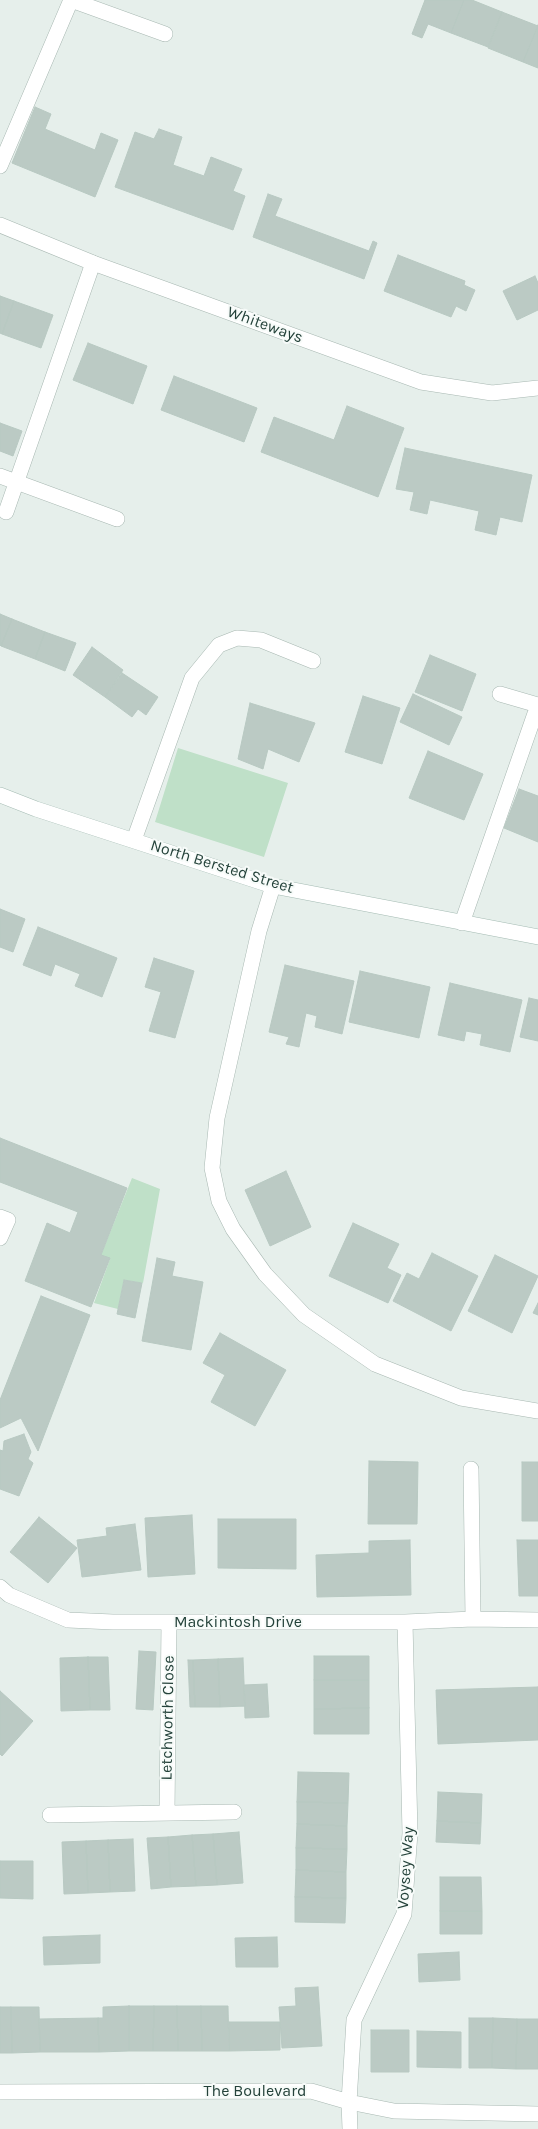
<!DOCTYPE html>
<html>
<head>
<meta charset="utf-8">
<style>
	body { margin:0 }
	canvas { display:block; background:#e6efeb }
</style>
</head>
<body>
<canvas width="538" height="2129"></canvas>
<script>
const c = document.querySelector('canvas').getContext('2d');
c.lineJoin = 'round';
function fill(path, color) { c.fillStyle = color; c.fill(path, 'evenodd'); }
const shape = rows => new Path2D(rows.map(r => 'M' + r).join(''));
function trace(path, color, width, dash) { c.strokeStyle = color; c.lineWidth = width; c.lineCap = dash ? 'butt' : 'round'; c.setLineDash(dash || []); c.stroke(path); }
function label(font, color, halo, rows, align = 'center') {
  c.font = font + ' Karla,sans-serif'; c.lineWidth = 4; c.setLineDash([]); c.textBaseline = 'middle'; c.strokeStyle = halo; c.fillStyle = color; for (const [text, x, y, turn = 0] of rows) {
    c.save(); c.translate(x, y); c.rotate((+turn || 0) * Math.PI / 180); c.textAlign = isNaN(turn) ? turn : align; if (halo) c.strokeText(text, 0, 0); c.fillText(text, 0, 0); c.restore();
  }
}
fill(shape([
	[178,748,288,783,264,857,155,822],
	[132,1178,160,1189,143,1283,124,1280,118,1309,94,1303,110,1259,101,1255]
]), '#bfe0c8');
const building = shape([
	[425,0,464,0,451,33,428,24,422,38,412,34,425,0],
	[464,0,472,0,502,12,488,47,451,33,464,0],
	[502,12,538,26,523,62,488,48,502,12],
	[538,25,538,68,523,62,538,25],
	[35,107,51,114,45,129,95,150,101,133,118,140,95,197,12,163,35,107],
	[159,129,182,137,173,165,204,176,211,157,242,169,233,191,245,196,233,230,115,187,135,132,154,139,159,129],
	[268,194,282,199,275,216,369,251,373,241,377,243,364,279,253,237,268,194],
	[398,255,465,281,464,285,475,290,466,311,456,306,451,317,384,291,398,255],
	[535,276,538,283,538,310,517,320,503,291,535,276],
	[0,296,14,301,2,334,0,333,0,296],
	[14,301,53,315,41,348,2,334,14,301],
	[88,343,147,366,133,404,73,380,88,343],
	[174,376,257,408,244,442,161,410,174,376],
	[347,406,404,428,378,497,261,452,274,417,334,440,347,406],
	[0,423,22,431,13,456,0,451,0,423],
	[405,448,532,475,522,522,500,517,496,535,475,530,479,511,430,500,427,514,410,510,414,492,396,489,405,448],
	[0,614,12,619,1,646,0,645,0,614],
	[12,619,45,632,35,659,1,646,12,619],
	[45,632,76,643,65,671,35,659,45,632],
	[92,647,123,670,105,697,73,675,92,647],
	[430,655,476,674,462,711,415,692,430,655],
	[122,673,158,697,146,715,138,709,132,717,105,697,122,673],
	[413,694,462,717,449,745,400,722,413,694],
	[363,696,400,708,382,764,345,752,363,696],
	[250,703,315,723,299,762,268,749,263,769,238,759,250,703],
	[428,751,483,774,464,820,409,798,428,751],
	[519,789,538,796,538,842,504,828,519,789],
	[0,909,25,919,13,952,0,947,0,909],
	[38,927,117,958,102,997,75,986,80,974,55,964,51,976,23,965,38,927],
	[154,958,194,971,175,1038,149,1031,161,992,145,987,154,958],
	[285,965,354,981,342,1034,315,1027,317,1016,306,1013,299,1047,286,1044,289,1037,269,1032,285,965],
	[360,971,430,987,419,1038,349,1022,360,971],
	[450,983,522,1000,510,1052,480,1045,482,1034,466,1031,464,1041,438,1035,450,983],
	[529,998,538,1000,538,1041,520,1037,529,998],
	[0,1138,127,1188,101,1255,110,1258,91,1307,25,1281,47,1223,70,1233,78,1212,0,1182,0,1138],
	[286,1171,311,1227,270,1246,245,1190,286,1171],
	[353,1223,399,1244,387,1268,401,1275,388,1303,329,1276,353,1223],
	[432,1253,478,1276,451,1331,393,1301,407,1273,419,1279,432,1253],
	[495,1255,538,1276,512,1333,468,1311,495,1255],
	[157,1258,175,1262,172,1276,203,1282,191,1350,142,1341,157,1258],
	[124,1280,142,1283,135,1318,117,1314,124,1280],
	[41,1296,90,1315,38,1451,21,1418,0,1428,0,1400,41,1296],
	[538,1303,538,1315,533,1313,538,1303],
	[220,1333,286,1370,255,1426,211,1402,225,1375,203,1363,220,1333],
	[24,1434,31,1452,28,1459,33,1463,19,1496,0,1489,0,1450,3,1451,4,1441,24,1434],
	[369,1461,418,1462,417,1524,368,1524,369,1461],
	[522,1462,538,1462,538,1521,522,1521,522,1462],
	[192,1515,195,1574,148,1577,145,1518,192,1515],
	[39,1517,77,1548,48,1583,10,1552,39,1517],
	[218,1519,296,1519,296,1569,218,1568,218,1519],
	[135,1524,141,1570,82,1577,77,1540,107,1536,106,1528,135,1524],
	[410,1540,411,1595,317,1597,316,1555,369,1553,369,1541,410,1540],
	[517,1540,538,1540,538,1596,519,1596,517,1540],
	[139,1651,156,1652,153,1710,136,1709,139,1651],
	[314,1656,369,1656,369,1680,314,1680,314,1656],
	[88,1657,108,1657,110,1710,90,1710,88,1657],
	[88,1657,90,1710,61,1711,60,1658,88,1657],
	[243,1658,245,1706,220,1707,218,1659,243,1658],
	[218,1659,220,1707,195,1707,193,1660,218,1659],
	[188,1660,193,1660,195,1707,190,1707,188,1660],
	[314,1680,369,1680,369,1708,314,1709,314,1680],
	[267,1684,269,1717,245,1718,244,1685,267,1684],
	[538,1687,538,1740,438,1744,436,1690,538,1687],
	[0,1691,33,1721,2,1756,0,1754,0,1691],
	[369,1708,369,1734,314,1734,314,1709,369,1708],
	[298,1772,349,1773,348,1803,297,1802,298,1772],
	[438,1792,482,1794,481,1823,437,1821,438,1792],
	[297,1802,348,1803,347,1826,297,1824,297,1802],
	[437,1821,481,1823,480,1844,436,1842,437,1821],
	[297,1824,347,1826,347,1849,296,1848,297,1824],
	[239,1832,243,1883,217,1885,213,1834,239,1832],
	[213,1834,217,1885,196,1886,192,1835,213,1834],
	[192,1835,196,1886,171,1887,168,1837,192,1835],
	[168,1837,171,1887,151,1889,147,1838,168,1837],
	[133,1839,135,1891,110,1892,108,1840,133,1839],
	[108,1840,110,1892,88,1893,86,1841,108,1840],
	[86,1841,88,1893,64,1894,62,1842,86,1841],
	[296,1848,347,1849,346,1872,296,1870,296,1848],
	[0,1861,33,1861,33,1899,0,1898,0,1861],
	[296,1870,346,1872,346,1898,295,1897,296,1870],
	[440,1877,481,1877,482,1911,440,1911,440,1877],
	[295,1897,346,1898,345,1923,295,1922,295,1897],
	[440,1911,482,1911,482,1934,440,1934,440,1911],
	[100,1935,100,1963,44,1965,43,1937,100,1935],
	[277,1937,278,1967,236,1967,235,1938,277,1937],
	[459,1952,460,1980,419,1982,418,1954,459,1952],
	[318,1987,322,2046,282,2048,279,2007,296,2006,295,1988,318,1987],
	[129,2006,154,2006,153,2051,129,2051,129,2006],
	[129,2006,129,2051,99,2052,98,2018,103,2018,103,2007,129,2006],
	[154,2006,177,2006,178,2051,153,2051,154,2006],
	[177,2006,201,2006,202,2051,178,2051,177,2006],
	[201,2006,228,2006,229,2051,202,2051,201,2006],
	[0,2007,11,2007,12,2053,0,2053,0,2007],
	[11,2007,39,2007,40,2052,12,2053,11,2007],
	[98,2018,99,2052,40,2052,39,2019,98,2018],
	[469,2018,493,2018,492,2068,469,2068,469,2018],
	[493,2018,517,2019,516,2069,492,2068,493,2018],
	[517,2019,538,2019,538,2069,516,2069,517,2019],
	[229,2022,280,2022,280,2050,229,2051,229,2022],
	[371,2030,409,2030,409,2072,371,2072,371,2030],
	[417,2031,461,2032,461,2068,417,2067,417,2031]
]);
fill(building, '#bbcac4');
trace(building, '#b8c9c2', 1);
const lane = shape([
	[0,166,71,0,165,34],
	[0,476,117,519],
	[6,512,93,263],
	[500,694,538,705],
	[134,840,192,678,219,645,237,638,261,640,313,661],
	[462,923,538,705]
]);
const street = shape([
	[0,225,93,263,421,382,492,393,538,388],
	[273,886,259,931,217,1118,212,1168,219,1201,233,1229,265,1274,304,1315,375,1364,461,1398,538,1411],
	[0,1217,8,1220,0,1238],
	[471,1469,473,1619,538,1620],
	[0,1587,9,1595,68,1620,113,1622,405,1622,473,1619],
	[167,1813,169,1622],
	[50,1815,234,1812],
	[0,2092,311,2091,349,2102,394,2111,538,2114],
	[350,2129,349,2102,354,2020,404,1914,410,1833,405,1622]
]);
const secondary = shape([
	[0,795,36,809,273,886,538,937]
]);
trace(lane, '#a8b8b2', 16);
trace(street, '#a8b8b2', 16);
trace(secondary, '#a4bbb3', 16);
trace(lane, '#fff', 15);
trace(street, '#fff', 15);
trace(secondary, '#fff', 15);
label('16px', '#24423a', '#f7fbf9', [
	["Whiteways",265,325,20],
	["North Bersted Street",222,867,17],
	["Mackintosh Drive",238,1622],
	["Letchworth Close",168,1718,-89],
	["Voysey Way",406,1868,-86],
	["The Boulevard",255,2091]
]);
</script>
</body>
</html>
